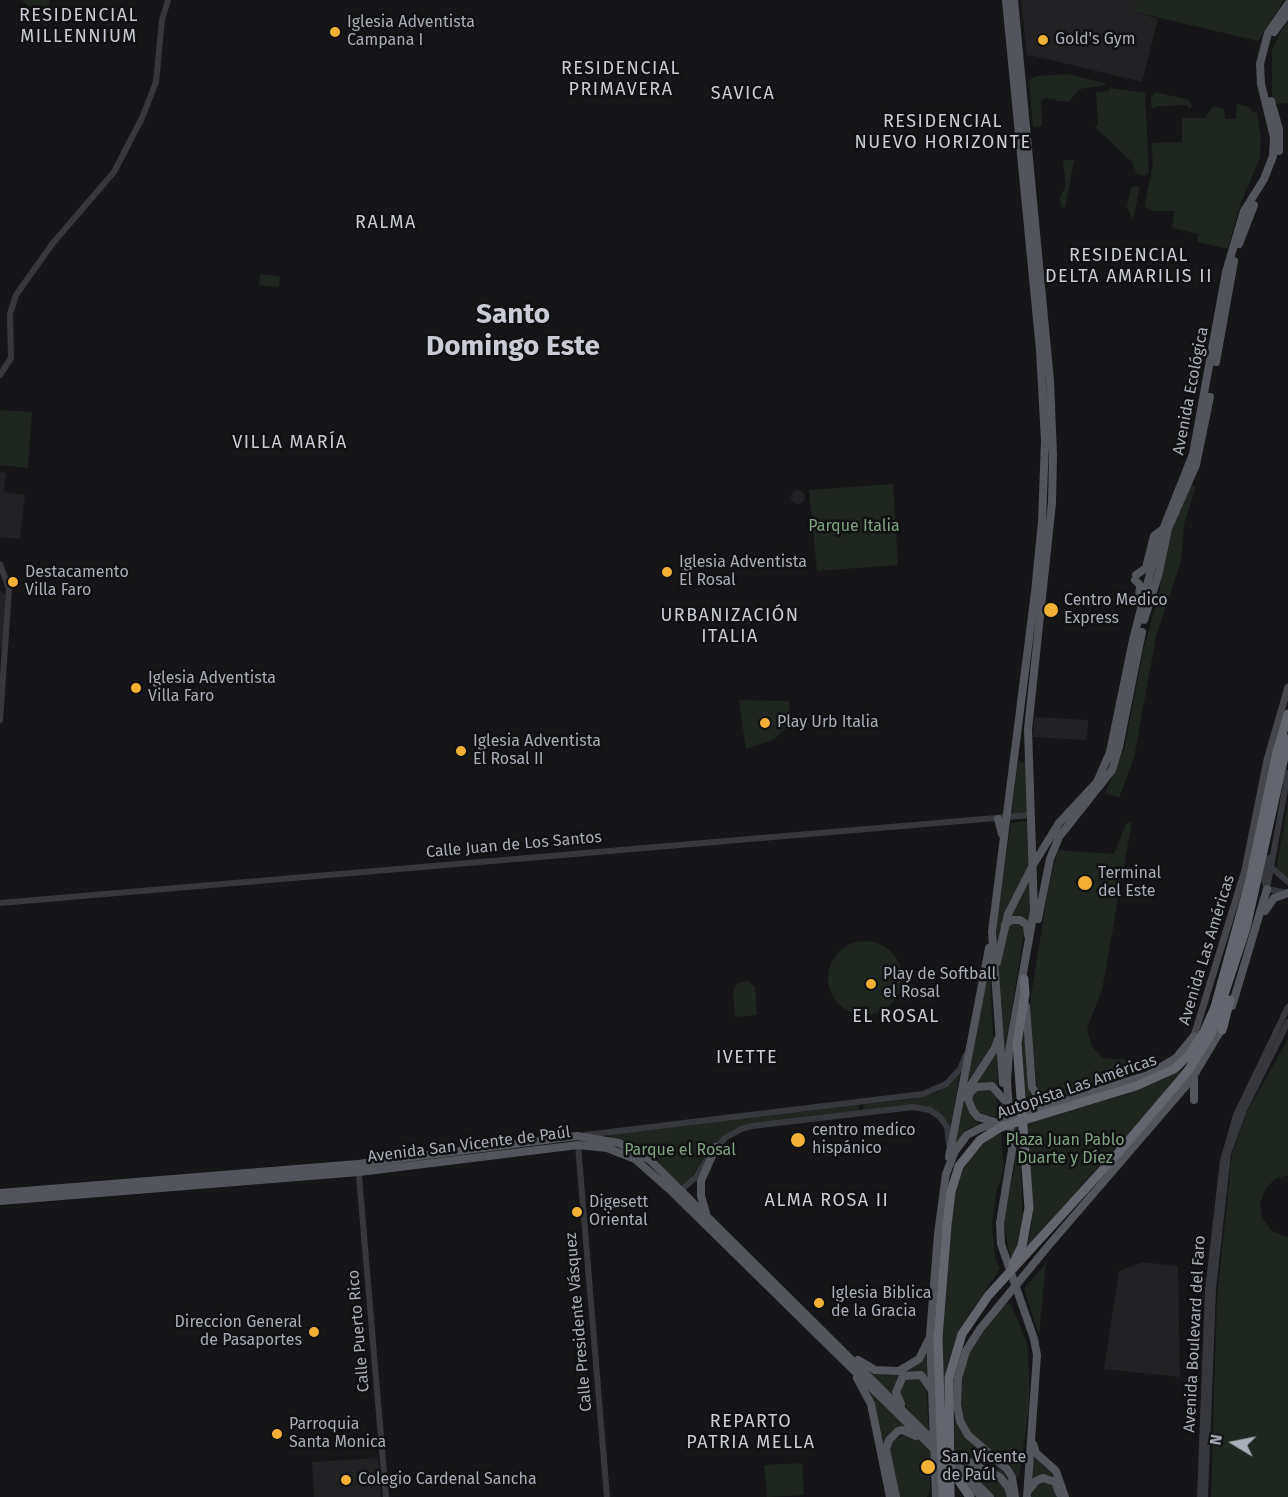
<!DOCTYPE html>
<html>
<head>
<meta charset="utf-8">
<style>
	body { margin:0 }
	#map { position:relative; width:1288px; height:1497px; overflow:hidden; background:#161618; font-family:"Fira Sans",sans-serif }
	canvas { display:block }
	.north { position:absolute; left:1204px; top:1413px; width:60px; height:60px; -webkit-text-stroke:4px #111113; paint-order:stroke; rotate:280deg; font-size:16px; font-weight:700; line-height:24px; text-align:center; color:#a8adb8 }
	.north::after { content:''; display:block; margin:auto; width:21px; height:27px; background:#a8adb8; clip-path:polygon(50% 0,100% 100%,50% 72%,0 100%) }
</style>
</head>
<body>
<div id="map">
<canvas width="1288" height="1497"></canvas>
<div class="north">N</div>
</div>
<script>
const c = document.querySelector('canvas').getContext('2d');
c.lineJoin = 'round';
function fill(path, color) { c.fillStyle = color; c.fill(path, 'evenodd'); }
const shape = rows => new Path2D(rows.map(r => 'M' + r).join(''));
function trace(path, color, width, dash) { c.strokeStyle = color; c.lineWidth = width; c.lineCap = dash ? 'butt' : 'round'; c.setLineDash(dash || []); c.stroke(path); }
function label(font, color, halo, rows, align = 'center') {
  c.font = font + ' "Fira Sans",sans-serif'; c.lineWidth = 5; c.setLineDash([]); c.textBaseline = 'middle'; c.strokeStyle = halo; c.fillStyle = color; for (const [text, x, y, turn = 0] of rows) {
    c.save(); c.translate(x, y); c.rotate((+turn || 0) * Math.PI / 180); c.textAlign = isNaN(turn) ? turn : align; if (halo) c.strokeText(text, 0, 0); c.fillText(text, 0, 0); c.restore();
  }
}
fill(shape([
	[1021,0,1137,0,1135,12,1158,19,1142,82,1030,55,1027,57],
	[0,472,6,473,4,492,25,495,20,539,0,537],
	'791 497a7 7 0 1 1 14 0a7 7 0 1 1-14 0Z',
	[0,591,6,595,2,649,0,649],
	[1034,717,1088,720,1087,740,1033,737],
	[1142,1262,1178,1266,1180,1377,1104,1369,1119,1271],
	[378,1458,381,1497,314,1497,312,1462]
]), '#222225');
fill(shape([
	[21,0,49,0,50,24],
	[1137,0,1284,0,1258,41,1135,12],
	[1288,18,1288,103,1277,104,1272,96,1272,49],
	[1068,74,1105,83,1105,85,1080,89,1069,101,1056,101,1055,99,1045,98,1041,100,1042,126,1033,127,1029,80,1036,76],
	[1110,88,1145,93,1149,172,1145,176,1137,174,1132,162,1095,127,1098,125,1096,92,1108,91],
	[1156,92,1189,100,1192,106,1189,109,1187,105,1158,106,1154,109,1151,106,1151,97],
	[1237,104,1249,107,1252,112,1257,113,1261,137,1260,158,1241,202,1228,248,1224,248,1197,242,1198,234,1172,228,1174,211,1153,211,1145,207,1145,203,1153,164,1151,143,1182,142,1182,118,1205,118,1213,106,1223,109,1226,119,1236,119],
	[1063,160,1074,160,1065,208,1061,207,1060,196,1066,187],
	[1134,186,1140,187,1133,220,1127,207,1131,188],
	[260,274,280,276,279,287,259,285],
	[0,410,32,412,28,468,0,465],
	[893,484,898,565,817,571,809,490],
	[1191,484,1196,486,1184,524,1181,561,1156,636,1134,758,1119,798,1105,793,1124,750,1144,648,1159,594,1167,544],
	[739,700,789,701,790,716,785,729,773,740,746,749],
	[1027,760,1029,813,1012,814,1018,761,1024,763],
	[1288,804,1288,879,1276,868],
	[1029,821,1031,862,1004,914,995,951,998,911,1011,823],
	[1132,821,1102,990,1087,1028,1091,1045,1102,1058,1129,1060,1139,1074,1067,1097,1051,1100,1042,1096,1037,1085,1031,1037,1031,996,1049,885,1058,850,1114,854,1126,824],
	[1032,873,1029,922,1018,916,1009,918],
	[1015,921,1025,926,1005,1052,999,992,999,964,1006,928],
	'828 978a37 37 0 1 1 74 0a37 37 0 1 1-74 0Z',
	[990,968,993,1043,964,1087,977,1021],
	[747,980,755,987,757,1015,735,1017,733,990,737,984],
	[1025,1009,1030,1083,1043,1103,1024,1109,1018,1042],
	[1288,1039,1288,1175,1275,1179,1266,1188,1260,1204,1262,1218,1272,1231,1288,1237,1288,1497,1211,1497,1217,1299,1232,1155,1247,1112],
	[997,1050,998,1086,985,1082,977,1084,966,1101,966,1107,979,1124,965,1130,952,1149,967,1091],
	[1190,1064,1025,1249,1031,1229,1033,1210,1027,1122,1128,1094],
	[960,1073,950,1130,930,1108,861,1112,864,1104,913,1099,938,1092],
	[985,1089,992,1090,997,1096,998,1117,979,1114,972,1105,972,1097,978,1090],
	[859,1105,859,1112,744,1126,729,1134,681,1188,654,1160,640,1150,606,1135],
	[1019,1123,1023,1227,1021,1244,1011,1260,1003,1219,1015,1169,1015,1125],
	[1001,1133,1004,1169,996,1193,992,1227,995,1257,1000,1269,958,1331,946,1372,943,1421,941,1358,945,1284,957,1173,988,1137],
	[1046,1263,1039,1335,1024,1289],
	[1010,1302,1027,1343,1029,1369,1029,1406,1019,1479,1005,1462,967,1429,960,1412,961,1375,966,1355,1002,1307],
	[926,1353,928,1378,912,1371,906,1373,896,1399,859,1363,885,1376,912,1369],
	[915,1377,923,1379,926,1384,929,1432,899,1399,903,1380],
	[866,1387,909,1430,898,1429,883,1452,877,1412],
	[955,1404,956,1419,962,1433,982,1454,997,1463,1012,1483,954,1451],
	[907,1434,923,1443,930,1452,930,1489,927,1497,898,1497,889,1450,893,1440],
	[1034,1456,1051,1470,1056,1479,1031,1483],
	[955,1458,995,1477,1002,1485,1008,1497,996,1497],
	[802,1463,804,1495,767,1497,764,1465],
	[371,1471,372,1483,352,1484,351,1473],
	[1046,1482,1053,1487,1057,1497,1031,1497,1035,1487]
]), '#1e261f');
trace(shape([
	[0,375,11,358,10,314,16,295,53,243,114,172,142,118,156,82,162,20,168,0],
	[0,564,9,589,0,720],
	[1271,867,1288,882],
	[1267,888,1264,880,1269,858],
	[1267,889,1288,773],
	[1267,889,1287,893],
	[0,903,1031,815],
	[585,1135,923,1094,946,1084,960,1069,966,1055],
	[578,1145,607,1497],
	[358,1164,386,1497],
	[681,1190,696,1177,710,1155,725,1138,741,1129,752,1126,913,1107,930,1110,940,1117,947,1127,949,1144],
	[1200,1497,1208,1290,1223,1161,1236,1115,1288,1007],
	[1205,1497,1213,1289,1228,1154,1244,1110,1288,1022]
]), '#37383d', 6);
trace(shape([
	[1194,1036,1245,870,1267,760,1288,687]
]), '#45474d', 7);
trace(shape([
	[1014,0,1050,381,1053,455,1052,503,1028,729,1034,911,1009,1051,1007,1082,1012,1150,1000,1223,1001,1244,1034,1339,1037,1355,1027,1497],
	[1274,32,1288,13],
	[1271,101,1279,129,1279,151],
	[1239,244,1254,205],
	[1216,362,1234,261],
	[1136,575,1146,568,1154,536,1162,530],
	[1135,580,1140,585,1139,597],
	[1144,620,1158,576,1168,529,1196,465,1210,397],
	[998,819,1002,834],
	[1265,911,1274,898,1288,893],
	[1038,919,1050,859,1059,837,1112,770,1119,747,1142,632],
	[1005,925,1011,920,1020,920,1027,925,1028,935],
	[997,962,1008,914,1033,865,1059,823,1097,782,1110,752,1133,640,1158,542,1193,454,1226,272,1244,211,1264,179,1273,156,1274,137,1261,84,1260,64,1268,33,1288,4],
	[1026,1006,1032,1087,1038,1096,1052,1105],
	[1232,1006,1267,889],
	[1003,1083,992,932,1035,592,1042,522,1045,441,1040,350,1006,0],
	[963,1097,995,1048,998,1039],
	[1194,1100,1194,1078],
	[995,1122,978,1117,973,1111,968,1099,970,1093,976,1087,992,1086,1004,1100],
	[949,1157,989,948],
	[0,1193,358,1164,577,1136,619,1143,650,1160,990,1497],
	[0,1201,359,1172,578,1145,607,1148,635,1159,669,1189,943,1458],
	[706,1213,701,1196,701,1181,716,1147],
	[858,1360,875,1370,899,1371,919,1359,929,1339],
	[857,1378,871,1404,890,1497],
	[901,1404,896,1392,903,1376,921,1375,931,1389],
	[1033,1444,1036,1453,1056,1471,1065,1497],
	[947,1451,1000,1477,1008,1487,1011,1497],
	[956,1471,982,1497],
	[1028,1491,1036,1481,1043,1478,1055,1482,1059,1493],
	[896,1497,886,1449,889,1440,898,1431,903,1430,916,1436],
	[936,1497,930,1335,938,1234,946,1174,955,1151,967,1135,981,1128,1148,1075,1176,1058,1194,1036],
	[1015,1497,1012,1477,1007,1469,968,1435,960,1421,957,1405,958,1378,966,1351,980,1329,1049,1245,1191,1080,1224,1025]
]), '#53555c', 8);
trace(shape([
	[1222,1030,1230,1000],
	[1013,1264,1022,1246,1029,1208,1017,1043,1025,994,1024,979],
	[949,1466,970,1497],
	[943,1497,938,1338,947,1225,951,1192,959,1166,980,1140,1001,1127,1136,1086,1174,1069,1189,1055,1204,1032,1215,1007,1250,880,1276,756,1288,714],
	[950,1497,949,1378,962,1334,988,1296,1118,1153,1188,1071,1211,1034,1246,928,1288,739]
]), '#63666e', 9);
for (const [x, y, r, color] of [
	[335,32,6,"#f2b134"],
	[1043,40,6,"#f2b134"],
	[667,572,6,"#f2b134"],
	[13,582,6,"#f2b134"],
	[1051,610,8,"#f2b134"],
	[136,688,6,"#f2b134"],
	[765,723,6,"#f2b134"],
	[461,751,6,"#f2b134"],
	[1085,883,8,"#f2b134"],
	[871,984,6,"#f2b134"],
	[798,1140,8,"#f2b134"],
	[577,1212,6,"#f2b134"],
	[819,1303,6,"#f2b134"],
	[314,1332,6,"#f2b134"],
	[277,1434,6,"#f2b134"],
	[928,1467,8,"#f2b134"],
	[346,1480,6,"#f2b134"]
]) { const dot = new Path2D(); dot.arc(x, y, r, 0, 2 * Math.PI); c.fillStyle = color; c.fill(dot); trace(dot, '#111113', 2); }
label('16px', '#a8adb8', '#111113', [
	["Iglesia Adventista",347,23],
	["Campana I",347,41],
	["Gold's Gym",1055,40],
	["Iglesia Adventista",679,563],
	["El Rosal",679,581],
	["Destacamento",25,573],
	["Villa Faro",25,591],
	["Centro Medico",1064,601],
	["Express",1064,619],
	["Iglesia Adventista",148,679],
	["Villa Faro",148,697],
	["Play Urb Italia",777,723],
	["Iglesia Adventista",473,742],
	["El Rosal II",473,760],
	["Terminal",1098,874],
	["del Este",1098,892],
	["Play de Softball",883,975],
	["el Rosal",883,993],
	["centro medico",812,1131],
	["hispánico",812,1149],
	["Digesett",589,1203],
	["Oriental",589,1221],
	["Iglesia Biblica",831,1294],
	["de la Gracia",831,1312],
	["Direccion General",302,1323,"right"],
	["de Pasaportes",302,1341,"right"],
	["Parroquia",289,1425],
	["Santa Monica",289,1443],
	["San Vicente",942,1458],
	["de Paúl",942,1476],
	["Colegio Cardenal Sancha",358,1480]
], 'left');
label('16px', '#a8adb8', '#111113', [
	["Avenida Ecológica",1191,391,-79],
	["Calle Juan de Los Santos",514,845,-5],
	["Avenida Las Américas",1207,950,-73],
	["Autopista Las Américas",1077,1087,-19],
	["Avenida San Vicente de Paúl",469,1145,-7],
	["Calle Presidente Vásquez",579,1322,-95],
	["Calle Puerto Rico",359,1331,-95],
	["Avenida Boulevard del Faro",1195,1334,-87]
]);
label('16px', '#7fa381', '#111113', [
	["Parque Italia",854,527],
	["Plaza Juan Pablo",1065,1141],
	["Duarte y Díez",1065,1159],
	["Parque el Rosal",680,1151]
]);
c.letterSpacing = '1.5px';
label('18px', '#c9ccd4', '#111113', [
	["RESIDENCIAL",79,16],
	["MILLENNIUM",79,37],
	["RESIDENCIAL",621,69],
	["PRIMAVERA",621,90],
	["SAVICA",743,94],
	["RESIDENCIAL",943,122],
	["NUEVO HORIZONTE",943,143],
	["RALMA",386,223],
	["RESIDENCIAL",1129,256],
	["DELTA AMARILIS II",1129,277],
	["VILLA MARÍA",290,443],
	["URBANIZACIÓN",730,616],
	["ITALIA",730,637],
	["EL ROSAL",896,1017],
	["IVETTE",747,1058],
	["ALMA ROSA II",827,1201],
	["REPARTO",751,1422],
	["PATRIA MELLA",751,1443]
]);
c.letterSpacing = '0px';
label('bold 28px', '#c9ccd4', '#111113', [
	["Santo",513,315],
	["Domingo Este",513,347]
]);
</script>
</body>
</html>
